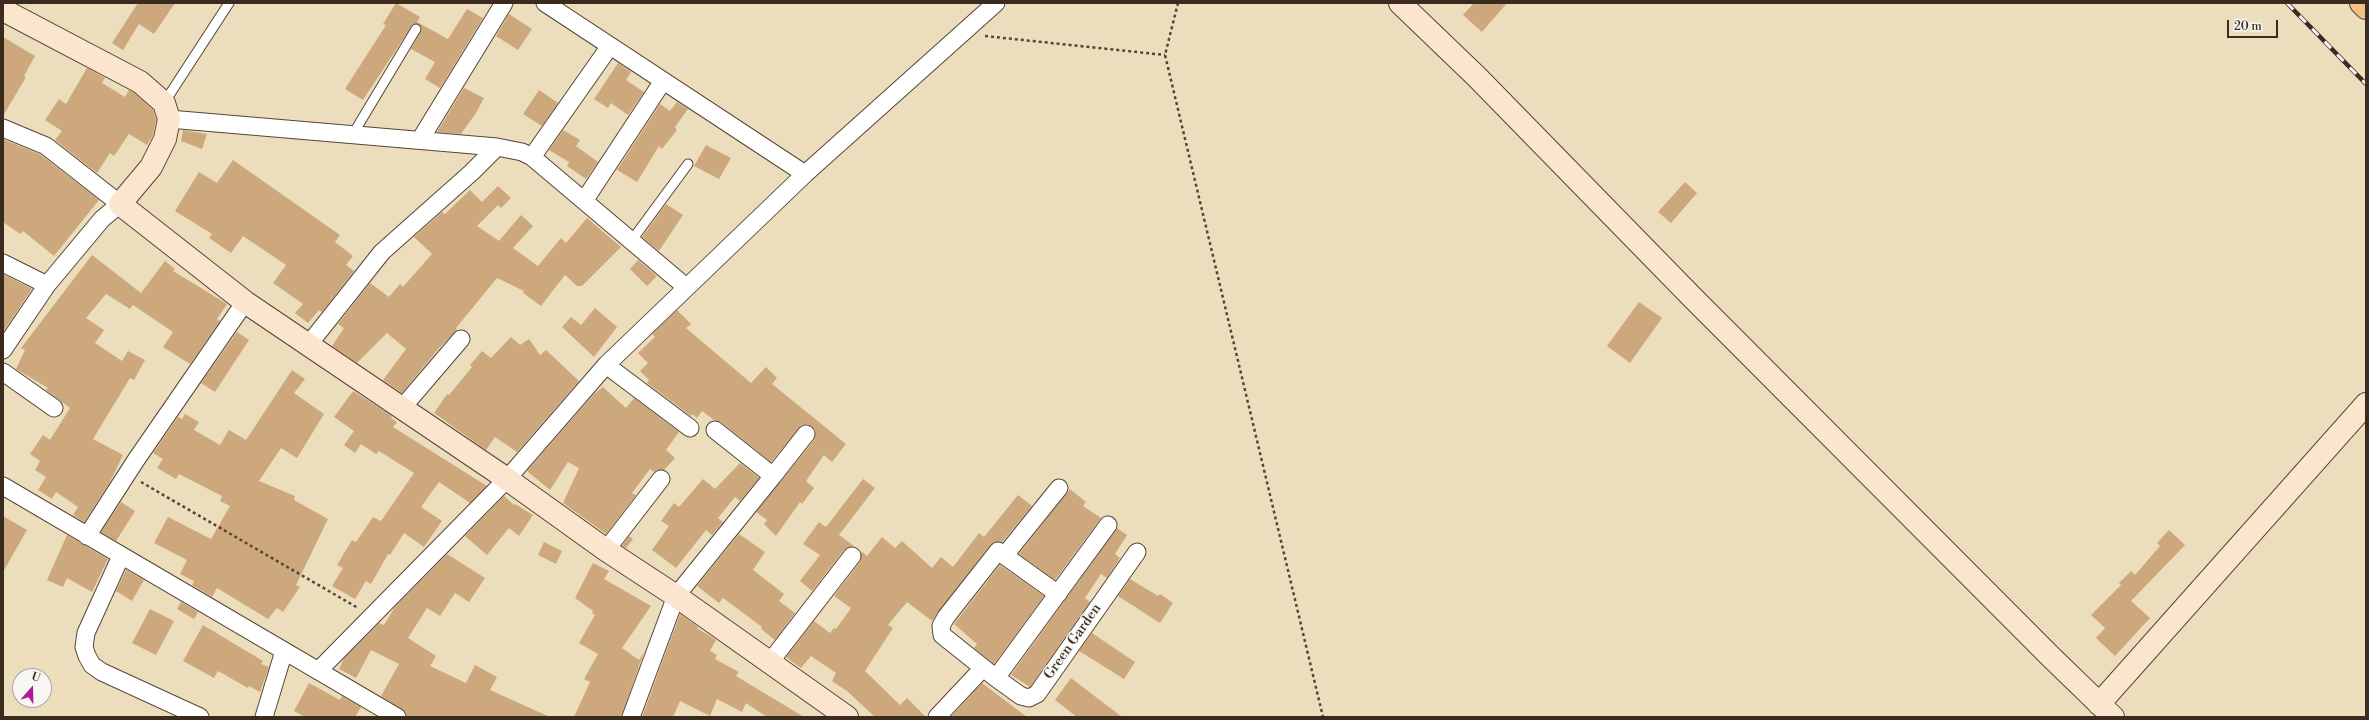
<!DOCTYPE html>
<html>
<head>
<meta charset="utf-8">
<style>
	body { margin:0 }
	#map { position:relative; width:2369px; height:720px; overflow:hidden; background:#ecdebc; font-family:"Libre Bodoni",serif }
	canvas { display:block }
	.frame { position:absolute; inset:0; border:4px solid #3b2a1e; pointer-events:none }
	.north { position:absolute; left:12px; top:668px; width:40px; height:40px; box-sizing:border-box; background:#f6f6f2; border:1px solid #aba49d; border-radius:50%; rotate:20deg; font-size:11px; font-weight:700; line-height:16px; text-align:center; color:#3b2a1e }
	.north::after { content:''; display:block; margin:auto; width:14px; height:18px; background:#b5179e; clip-path:polygon(50% 0,100% 100%,50% 72%,0 100%) }
	.scale { position:absolute; left:2227px; top:20px; width:51px; height:18px; box-sizing:border-box; border:2px solid #3b2a1e; border-top:0; padding-left:5px; font-size:12px; line-height:14px; white-space:nowrap; color:#3b2a1e; -webkit-text-stroke:3px #f6f6f2; paint-order:stroke }
</style>
</head>
<body>
<div id="map">
<canvas width="2369" height="720"></canvas>
<div class="frame"></div>
<div class="north">U</div>
<div class="scale">20 m</div>
</div>
<script>
const c = document.querySelector('canvas').getContext('2d');
c.lineJoin = 'round';
function fill(path, color) { c.fillStyle = color; c.fill(path, 'evenodd'); }
const shape = rows => new Path2D(rows.map(r => 'M' + r).join(''));
function trace(path, color, width, dash) { c.strokeStyle = color; c.lineWidth = width; c.lineCap = dash ? 'butt' : 'round'; c.setLineDash(dash || []); c.stroke(path); }
function label(font, color, halo, rows, align = 'center') {
  c.font = font + ' "Libre Bodoni",serif'; c.lineWidth = 3; c.setLineDash([]); c.textBaseline = 'middle'; c.strokeStyle = halo; c.fillStyle = color; for (const [text, x, y, turn = 0] of rows) {
    c.save(); c.translate(x, y); c.rotate((+turn || 0) * Math.PI / 180); c.textAlign = isNaN(turn) ? turn : align; if (halo) c.strokeText(text, 0, 0); c.fillText(text, 0, 0); c.restore();
  }
}
fill(shape([
	[138,3,175,3,154,34,139,24,123,50,112,43],
	[396,3,420,17,417,22,448,39,467,9,483,18,440,88,425,79,435,62,411,49,422,29,419,24,413,24,363,100,345,89,386,25,383,24],
	[1474,3,1507,3,1482,32,1463,15],
	[509,14,532,29,518,50,496,36],
	[3,37,35,56,24,76,26,77,3,116],
	[618,63,631,72,626,80,644,92,628,115,611,103,608,108,594,99],
	[87,68,105,78,102,83,125,97,129,90,133,92,153,110,156,120,153,135,147,145,129,134,114,156,110,153,97,173,55,140,62,131,45,120,59,99,66,104],
	[464,88,484,98,476,113,461,134,437,132],
	[539,90,558,103,542,126,523,114],
	[677,102,688,109,675,127,677,130,662,149,659,146,637,182,617,170,660,104,670,111],
	[183,130,207,134,202,149,181,141],
	[563,130,580,140,576,146,598,162,586,179,567,166,569,162,549,150],
	[3,139,41,155,99,200,54,256,23,231,20,234,3,222],
	[706,145,731,158,719,179,694,166],
	[233,160,340,235,335,242,353,256,346,265,354,271,322,312,319,310,308,323,295,313,303,304,273,283,286,265,243,236,231,253,209,238,212,234,175,211,199,172,217,183],
	[1685,182,1697,193,1671,223,1658,212],
	[498,186,511,198,501,208,498,205,477,226,499,241,521,215,533,226,513,248,538,266,561,238,566,243,587,218,621,247,582,286,577,286,565,275,541,306,523,293,524,291,497,278,456,328,457,330,440,347,402,393,383,380,406,349,387,333,357,363,332,346,344,328,338,324,370,283,389,297,400,284,403,287,432,254,414,237,442,212,445,214,470,190,482,202],
	[666,204,683,215,659,251,642,237],
	[92,255,141,293,165,261,175,269,173,271,227,304,217,319,220,321,190,364,163,347,173,332,133,305,130,309,106,294,86,318,104,330,95,343,122,361,128,351,145,360,134,380,130,378,93,439,123,455,110,482,84,522,73,515,78,507,56,492,52,499,38,490,46,477,35,470,40,461,30,454,43,435,50,440,70,408,46,390,48,388,16,369,25,350,21,348],
	[638,260,657,276,647,286,630,269],
	[3,274,32,289,3,332],
	[1639,302,1662,318,1630,363,1607,346],
	[595,308,617,327,594,357,562,327,571,317,581,325],
	[677,310,691,324,686,328,751,383,766,367,777,378,772,384,846,444,832,462,824,455,806,481,814,488,802,504,800,502,776,536,764,524,767,520,756,512,814,440,815,430,808,424,802,425,771,462,721,422,714,420,702,411,697,418,692,414,691,416,647,383,649,380,640,371,648,363,638,353,655,337,652,334],
	[237,332,249,340,215,392,201,383],
	[511,337,520,345,529,339,540,355,546,350,579,381,517,452,495,437,486,450,434,413,447,394,449,395,472,367,470,365,482,351,491,358],
	[292,370,305,379,294,393,324,414,297,458,281,448,259,481,295,496,294,500,328,519,296,585,300,587,283,612,277,608,268,619,217,588,212,597,192,585,194,581,180,574,187,560,154,543,168,517,211,539,230,506,220,501,222,496,179,474,176,479,157,468,163,459,153,453,178,417,182,419,185,414,199,422,194,430,220,445,229,430,246,440],
	[603,387,626,408,634,398,679,432,666,450,675,458,664,470,658,470,654,472,650,469,632,493,636,495,606,534,563,503,579,468,568,462,550,490,527,471,594,394],
	[353,391,392,416,391,418,397,422,393,427,487,486,470,503,439,482,421,507,442,521,424,547,404,533,390,555,388,554,371,584,366,581,355,599,332,586,343,568,337,565,352,540,356,542,373,517,381,521,414,473,379,451,376,454,361,444,355,453,344,445,354,431,334,417],
	[740,463,759,478,740,501,735,497,718,518,723,522,712,535,706,530,676,568,652,550,669,526,661,521,674,503,679,507,703,479,715,489],
	[863,479,875,488,839,535,854,546,844,550,812,591,800,581,820,555,803,544,819,522,826,527],
	[1070,489,1086,502,1083,506,1101,518,1055,580,1019,554],
	[1018,495,1032,506,1002,542,995,542,990,545,932,621,907,602,888,625,893,628,865,671,900,705,907,698,926,717,875,717,847,691,832,681,836,673,811,656,801,668,786,657,814,621,830,633,834,628,836,629,851,608,834,596,860,562,861,551,867,556,882,537,895,548,902,541,932,568,941,557,953,567,979,533,984,537],
	[504,496,514,505,515,504,533,515,519,536,509,528,487,555,465,536],
	[121,502,135,511,116,541,101,532],
	[3,516,27,530,3,572],
	[1117,528,1127,535,1115,554,1120,558,1107,578,1101,574,1085,598,1090,602,1030,687,1011,675],
	[2169,530,2185,545,2131,601,2150,618,2115,656,2096,638,2105,628,2091,615,2121,585,2119,583,2131,571,2135,575,2160,546,2157,543],
	[739,534,765,552,753,570,784,594,779,601,795,613,775,640,761,629,762,627,723,598,719,603,697,586],
	[67,535,108,559,92,592,67,578,63,587,47,580],
	[629,536,633,539,626,548,622,546],
	[544,542,562,551,556,564,538,555],
	[447,554,485,578,469,602,455,593,440,616,427,608,408,638,436,656,430,666,466,683,475,665,497,677,490,690,550,717,407,717,402,709,381,696,399,664,371,650,356,678,339,669,344,658,379,623,384,625,395,607],
	[593,563,609,571,604,579,651,606,622,648,639,660,644,652,621,717,574,717,590,682,584,679,598,654,579,643,595,615,592,613,593,611,575,598],
	[1000,565,1044,596,994,664,974,648,977,644,954,624],
	[126,570,144,580,132,601,116,591],
	[1130,579,1158,596,1160,594,1173,603,1160,623,1118,596],
	[181,602,198,612,194,619,177,609],
	[150,609,174,621,156,655,132,643],
	[680,614,698,627,697,628,716,640,710,651,717,655,715,659,739,672,736,676,804,717,767,717,746,703,742,712,717,699,710,716,680,701,673,717,642,717],
	[203,625,263,661,261,664,269,667,260,692,249,686,248,688,218,671,214,678,183,661],
	[1092,633,1135,662,1124,679,1079,651],
	[1071,678,1122,717,1077,717,1055,700],
	[309,683,340,700,342,696,361,707,355,717,305,717,294,711],
	[982,683,1027,717,951,717]
]), '#cda87d');
const lane = shape([
	[164,103,229,3],
	[353,134,416,29],
	[632,240,688,164]
]);
const street = shape([
	[545,3,805,174],
	[169,119,497,147,522,152,532,157,610,46],
	[3,128,46,146,120,204,102,219,47,285,3,350],
	[420,140,504,3],
	[532,157,686,287],
	[584,201,663,81],
	[3,263,47,285],
	[309,344,382,252,472,172,497,147],
	[606,365,690,428],
	[3,372,54,408],
	[402,408,461,339],
	[773,476,806,434],
	[3,486,397,717],
	[87,536,136,460,245,302],
	[606,550,661,479],
	[1005,555,1059,488],
	[121,556,86,633,84,647,87,656,92,665,102,672,200,717],
	[1058,594,998,551,946,617,941,626,942,635,996,678,1021,696,1029,698,1037,694,1137,552],
	[770,662,852,556],
	[318,671,507,479,606,365,805,174,996,3],
	[996,678,1108,525],
	[264,717,284,651],
	[631,717,676,596,773,476,715,430],
	[937,717,983,668]
]);
const secondary = shape([
	[1400,3,1477,77,1691,296,2051,657,2113,717],
	[3,10,140,82,164,103,169,119,165,139,151,167,120,204,245,302,507,479,606,550,676,596,847,717],
	[2099,704,2366,404]
]);
const highway = shape([
	[2361,3,2366,8]
]);
trace(lane, '#564536', 11);
trace(street, '#564536', 19);
trace(secondary, '#564536', 24);
trace(highway, '#564536', 24);
trace(shape([
	[1178,3,1165,55,1323,717],
	[985,36,1165,55],
	[141,482,358,608]
]), '#564536', 2.5, [3, 3]);
trace(lane, '#fff', 9);
trace(street, '#fff', 17);
trace(secondary, '#fbe5cf', 22);
trace(highway, '#f6be87', 22);
const rail = shape([
	[2287,3,2366,84]
]);
trace(rail, '#3b2a1e', 4.5);
trace(rail, '#f6f6f2', 3, [9]);
label('14px', '#3b2a1e', '#f6f6f2', [
	["Green Garden",1073,642,-55]
]);
</script>
</body>
</html>
